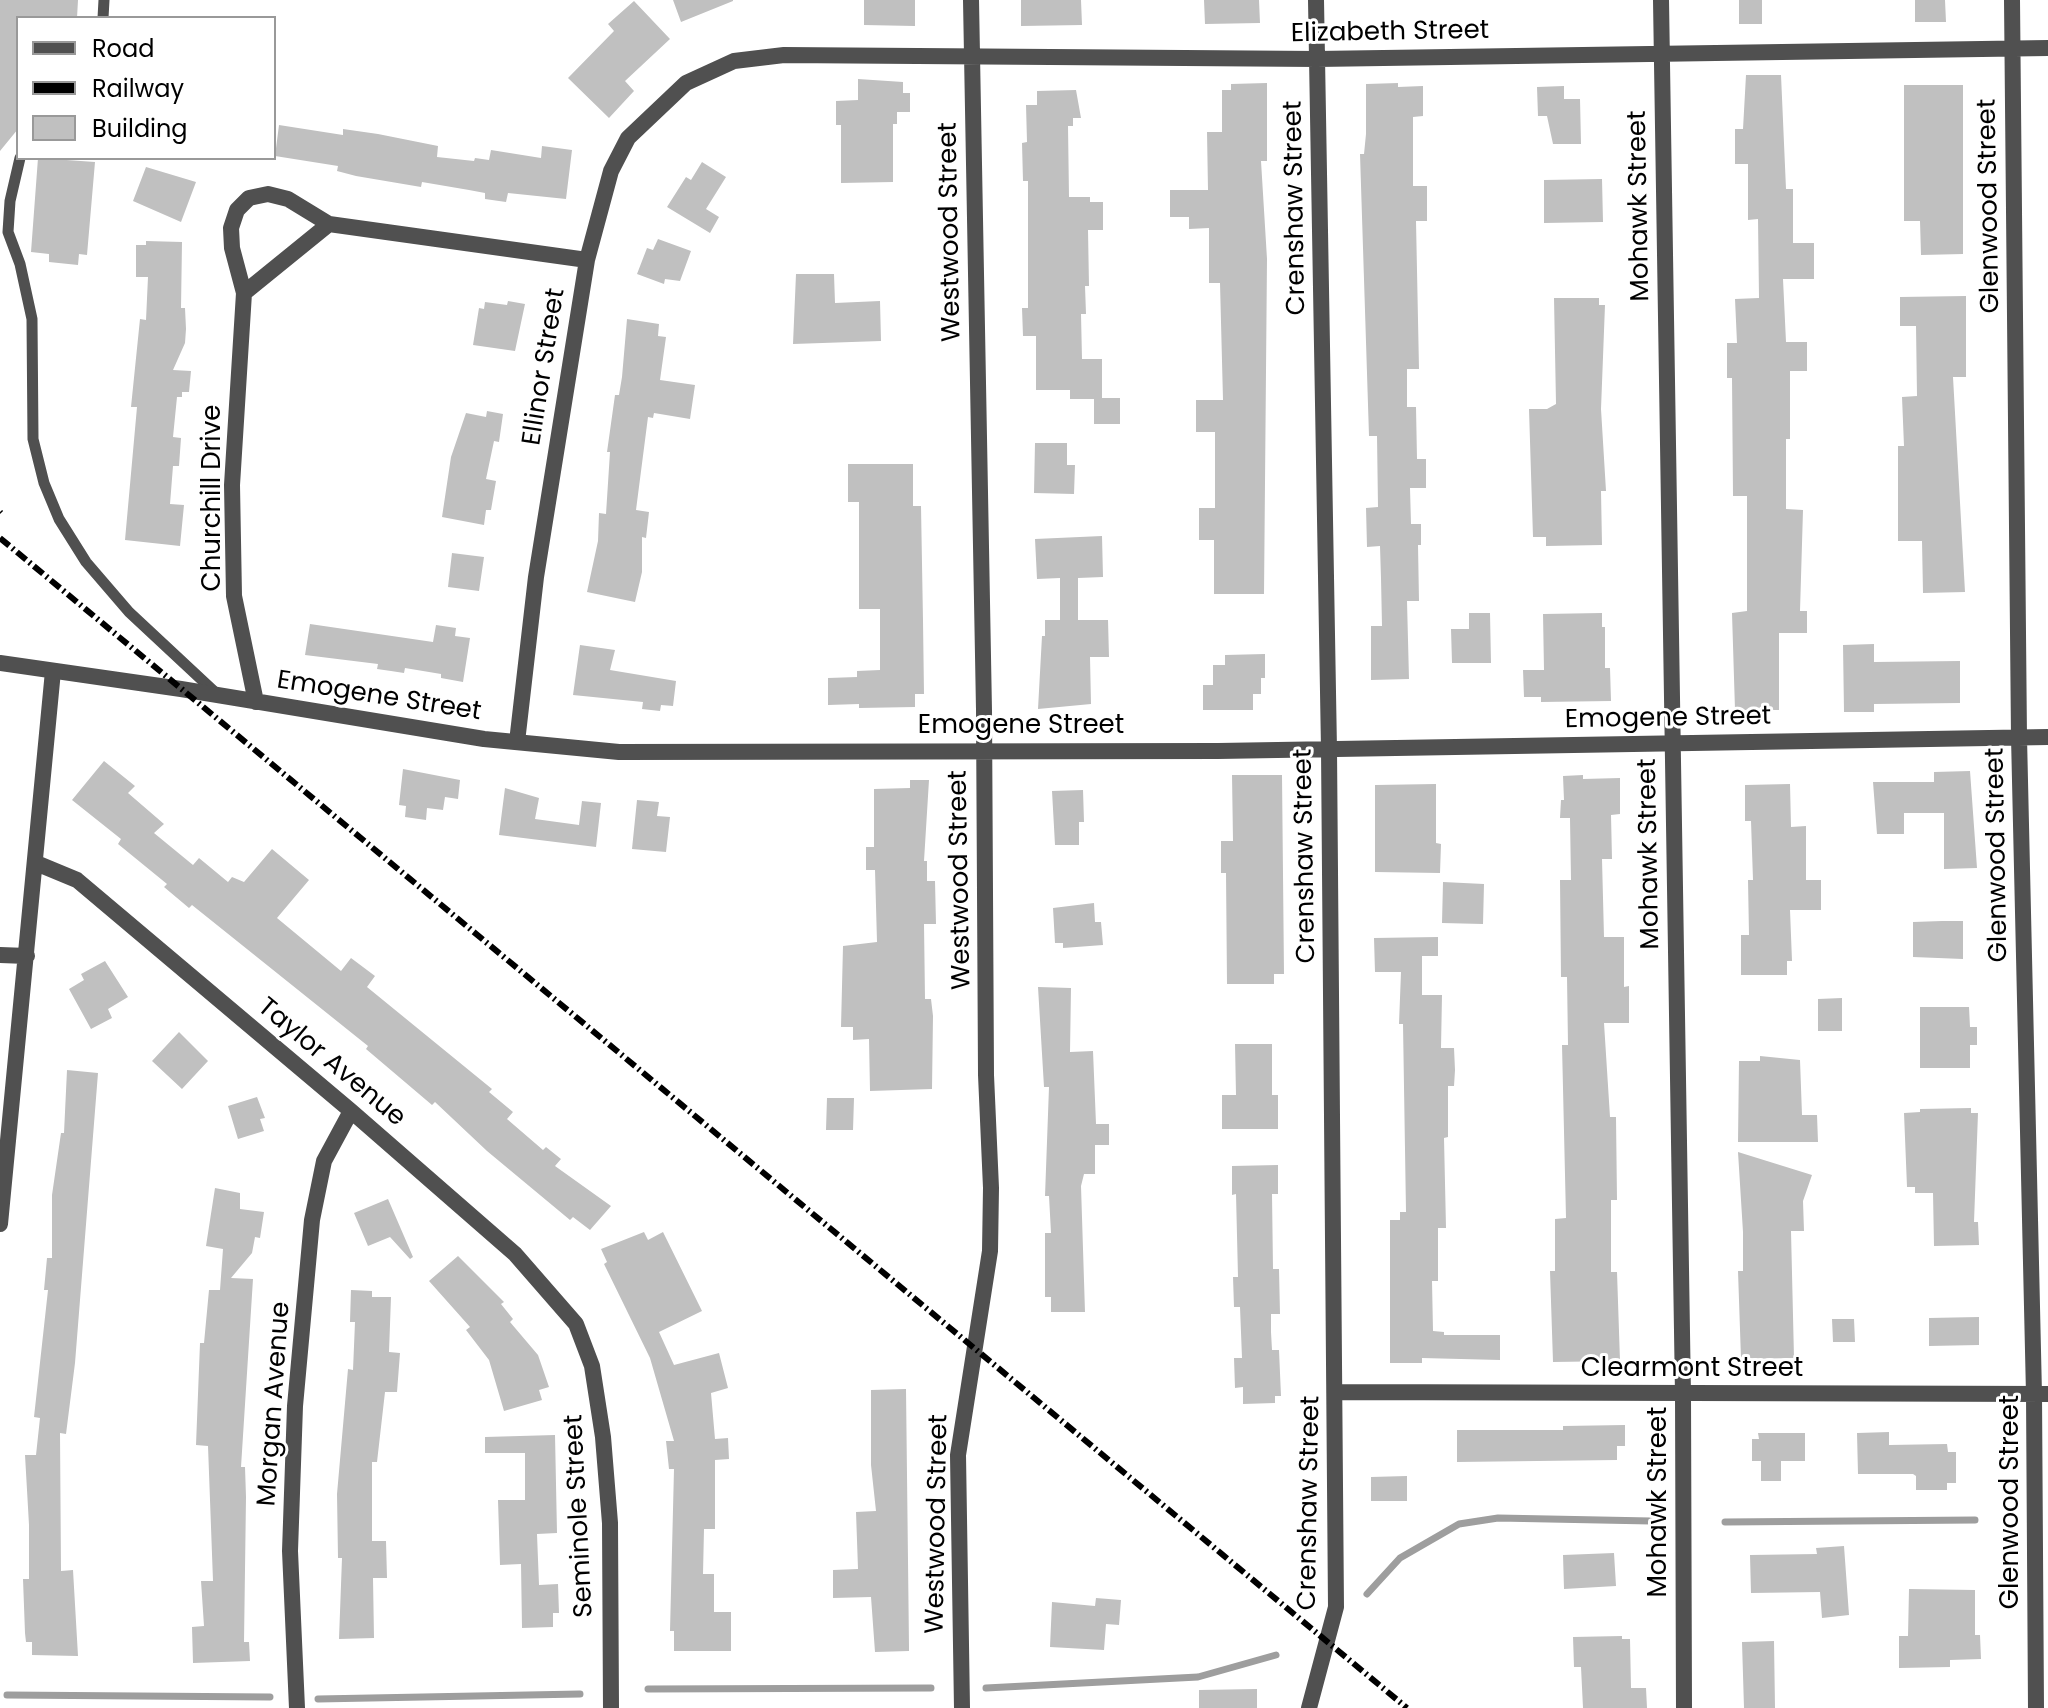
<!DOCTYPE html>
<html>
<head>
<meta charset="utf-8">
<style>
	body { margin:0 }
	#map { position:relative; width:2048px; height:1708px; overflow:hidden; background:#fff; font-family:Poppins,sans-serif }
	canvas { display:block }
	.legend { position:absolute; left:16px; top:16px; width:260px; height:144px; box-sizing:border-box; background:#fff; border:2px solid #999; margin:0; padding:10px 14px; list-style:none; font-size:24px; color:#000 }
	.legend li { display:flex; align-items:center; gap:16px; height:40px }
	.legend b { width:40px; border:2px solid #999 }
</style>
</head>
<body>
<div id="map">
<canvas width="2048" height="1708"></canvas>
<ul class="legend">
<li><b style="height:10px;background:#505050"></b>Road</li>
<li><b style="height:10px;background:#000"></b>Railway</li>
<li><b style="height:22px;background:#c0c0c0"></b>Building</li>
</ul>
</div>
<script>
const c = document.querySelector('canvas').getContext('2d');
c.lineJoin = 'round';
const shape = rows => new Path2D(rows.map(r => 'M' + r).join(''));
function trace(path, color, width, dash) { c.strokeStyle = color; c.lineWidth = width; c.lineCap = dash ? 'butt' : 'round'; c.setLineDash(dash || []); c.stroke(path); }
function fill(path, color) { c.fillStyle = color; c.fill(path, 'evenodd'); }
function label(font, color, halo, rows, align = 'center') {
  c.font = font + ' Poppins,sans-serif'; c.lineWidth = 6; c.setLineDash([]); c.textBaseline = 'middle'; c.strokeStyle = halo; c.fillStyle = color; for (const [text, x, y, turn = 0] of rows) {
    c.save(); c.translate(x, y); c.rotate((+turn || 0) * Math.PI / 180); c.textAlign = isNaN(turn) ? turn : align; if (halo) c.strokeText(text, 0, 0); c.fillText(text, 0, 0); c.restore();
  }
}
trace(shape([
	[1725,1522,1975,1520],
	[1367,1594,1400,1558,1459,1524,1498,1518,1651,1521],
	[986,1688,1198,1677,1276,1655],
	[648,1689,931,1688],
	[7,1695,270,1697],
	[318,1699,580,1694]
]), '#9e9e9e', 7);
fill(shape([
	[0,0,78,0,77,18,18,18,18,129,0,151],
	[673,0,733,0,733,1,681,22],
	[864,0,915,0,915,26,864,25],
	[1021,0,1081,0,1082,25,1021,26],
	[1204,0,1259,0,1260,23,1205,24],
	[1739,0,1762,0,1762,24,1739,24],
	[1915,0,1945,0,1946,22,1915,22],
	[634,1,670,39,625,81,634,91,609,118,568,78,614,31,608,24],
	[1746,75,1781,75,1786,189,1793,189,1793,243,1814,243,1814,279,1783,279,1786,342,1807,342,1807,371,1790,371,1790,439,1786,439,1786,509,1803,510,1800,611,1807,611,1807,633,1779,633,1779,710,1735,710,1732,613,1747,611,1747,496,1733,496,1732,378,1727,378,1727,343,1737,343,1735,299,1759,298,1758,219,1748,220,1748,164,1735,164,1735,129,1743,129],
	[858,79,903,82,903,93,910,93,910,112,897,112,897,124,893,124,893,182,841,183,841,125,836,125,836,101,858,100],
	[1267,83,1267,161,1261,161,1267,259,1264,594,1214,594,1214,540,1199,540,1199,508,1215,508,1215,432,1196,432,1196,400,1223,400,1220,283,1209,283,1209,228,1189,229,1189,217,1170,217,1170,190,1208,190,1207,132,1222,132,1222,90,1231,90,1231,84],
	[1398,83,1398,87,1423,86,1423,116,1413,117,1413,186,1427,186,1427,221,1416,221,1419,369,1407,369,1407,407,1416,407,1417,459,1426,459,1426,488,1410,488,1411,524,1421,524,1421,545,1418,545,1419,601,1407,601,1409,679,1371,680,1371,626,1382,626,1381,578,1380,546,1367,547,1366,508,1378,507,1377,436,1369,436,1360,154,1364,154,1366,134,1366,84],
	[1904,85,1963,85,1963,254,1921,255,1920,221,1904,221],
	[1564,86,1564,99,1580,99,1581,144,1553,144,1547,116,1538,116,1537,87],
	[1076,90,1081,118,1073,118,1073,126,1068,126,1069,197,1090,197,1090,202,1103,202,1103,230,1088,230,1089,286,1085,286,1086,314,1081,314,1082,359,1102,359,1102,398,1120,398,1120,424,1094,424,1094,399,1070,399,1070,390,1036,390,1036,336,1023,336,1022,308,1028,308,1028,181,1023,181,1022,143,1027,142,1026,105,1037,105,1037,91],
	[279,125,343,135,343,129,378,134,438,146,437,157,474,161,475,158,489,160,491,150,541,158,542,146,572,150,566,199,508,193,506,202,485,199,485,193,469,190,422,182,421,187,356,176,337,171,338,166,275,156],
	[38,158,95,162,87,255,79,254,78,265,49,262,49,254,31,252],
	[702,162,726,177,706,209,719,217,710,233,667,207,686,177,691,180],
	[146,167,196,182,181,222,133,201],
	[1602,179,1603,222,1544,223,1544,180],
	[658,239,691,251,680,281,665,279,664,284,637,274,647,248,653,250],
	[146,241,182,242,181,308,185,308,186,329,185,343,173,370,191,371,189,392,182,392,182,397,177,397,173,437,181,438,179,466,173,466,170,504,184,505,180,546,125,540,137,407,131,407,140,319,146,320,148,277,136,277,136,245,146,245],
	[796,274,834,274,835,303,880,301,881,341,793,344],
	[1966,296,1966,377,1953,377,1965,592,1923,593,1922,541,1898,541,1898,446,1904,446,1902,397,1917,396,1916,326,1900,326,1900,297],
	[1554,298,1599,298,1599,305,1605,305,1601,409,1606,491,1601,491,1602,545,1546,546,1546,537,1533,537,1529,409,1547,409,1556,404],
	[508,301,525,304,515,351,473,345,479,308,484,309,485,302,507,305],
	[627,319,659,324,658,336,666,337,660,380,695,385,690,419,654,413,653,418,648,417,636,510,649,512,646,538,642,537,642,572,635,602,587,592,598,541,599,513,606,514,610,452,607,452,615,395,619,395,622,377],
	[487,411,503,414,499,442,494,441,486,479,496,481,491,510,486,510,484,525,442,517,451,457,466,413,486,417],
	[1035,443,1067,443,1067,465,1075,465,1074,494,1034,493],
	[848,464,913,464,913,506,921,506,923,621,924,694,915,694,915,707,859,708,859,704,828,705,828,678,857,677,857,671,880,670,880,609,859,609,859,502,848,502],
	[1102,536,1103,577,1078,578,1078,620,1108,620,1109,657,1090,657,1091,704,1038,709,1042,636,1045,636,1045,620,1060,620,1060,578,1037,579,1035,539],
	[452,553,484,557,479,591,448,587],
	[1469,613,1490,613,1491,663,1452,663,1451,629,1469,629],
	[1602,613,1602,627,1605,627,1605,668,1610,668,1611,701,1541,702,1541,697,1524,697,1523,670,1544,670,1543,614],
	[310,624,433,642,436,625,456,628,455,636,470,638,463,682,441,678,441,674,405,668,404,673,391,671,377,669,378,664,305,655],
	[1874,644,1874,662,1960,661,1960,703,1874,704,1874,712,1844,712,1843,645],
	[580,645,615,650,610,670,676,681,673,706,661,705,660,711,642,709,643,702,573,695],
	[1265,654,1265,678,1261,678,1261,694,1253,694,1253,710,1203,710,1203,685,1213,685,1213,665,1225,665,1225,655],
	[104,761,135,786,128,793,164,824,154,833,193,865,199,858,228,882,232,877,244,882,272,849,309,880,277,918,341,971,351,958,375,976,367,987,492,1089,489,1092,513,1112,507,1119,543,1150,546,1147,561,1159,555,1166,611,1206,590,1230,573,1217,570,1220,487,1151,435,1102,432,1105,366,1049,368,1046,192,905,189,908,164,887,167,884,118,844,121,839,72,800],
	[403,769,460,780,458,799,445,797,443,810,427,808,426,820,405,817,406,806,399,805],
	[1970,771,1977,868,1944,869,1944,813,1904,813,1904,834,1877,834,1873,782,1934,782,1934,772],
	[1232,775,1282,775,1284,974,1274,974,1274,984,1227,984,1226,873,1221,873,1221,841,1233,841],
	[1583,775,1583,779,1620,778,1620,814,1611,815,1612,859,1602,859,1604,937,1624,937,1624,987,1629,986,1629,1023,1604,1023,1610,1117,1616,1117,1617,1200,1611,1200,1611,1272,1617,1272,1620,1361,1553,1362,1550,1271,1555,1271,1555,1219,1566,1218,1562,1045,1568,1045,1567,977,1561,977,1560,880,1571,880,1570,818,1560,818,1561,800,1564,800,1563,776],
	[910,780,929,780,924,861,927,861,927,881,935,881,936,924,924,924,925,999,931,999,933,1016,932,1089,870,1091,869,1039,853,1040,853,1027,841,1027,843,946,877,942,875,870,866,870,866,847,874,847,874,789,910,788],
	[1436,784,1436,843,1441,844,1440,873,1375,872,1375,785],
	[1790,784,1791,827,1806,826,1806,880,1821,880,1821,910,1790,910,1792,961,1787,961,1787,975,1741,975,1741,935,1749,935,1748,880,1753,880,1751,821,1745,821,1745,785],
	[505,788,539,798,535,819,579,825,582,801,601,803,596,847,499,835],
	[1083,790,1084,822,1079,822,1079,845,1055,845,1052,791],
	[637,800,659,802,657,816,670,817,666,852,632,849],
	[1443,882,1484,884,1483,924,1442,923],
	[1094,903,1095,922,1101,922,1103,945,1063,948,1063,943,1055,943,1053,908],
	[1942,921,1963,921,1963,959,1913,957,1913,922],
	[1438,937,1438,956,1422,956,1422,995,1442,995,1441,1048,1454,1048,1455,1070,1454,1086,1448,1086,1448,1137,1444,1138,1446,1228,1438,1228,1438,1281,1432,1281,1433,1331,1444,1332,1444,1335,1500,1335,1500,1360,1422,1358,1422,1363,1390,1363,1390,1220,1400,1220,1400,1212,1406,1212,1403,1024,1399,1024,1401,972,1375,972,1374,938],
	[105,961,128,997,108,1009,112,1018,91,1029,69,989,84,980,81,974],
	[1038,987,1071,988,1070,1052,1093,1051,1096,1124,1109,1124,1109,1145,1095,1145,1095,1174,1084,1174,1081,1186,1085,1312,1051,1312,1051,1297,1045,1297,1045,1233,1051,1233,1049,1196,1045,1196,1049,1087,1044,1087],
	[1842,998,1842,1031,1818,1031,1818,999],
	[1920,1007,1969,1007,1970,1027,1977,1027,1977,1045,1970,1045,1970,1068,1920,1068],
	[179,1032,208,1061,182,1089,152,1061],
	[1235,1044,1272,1044,1272,1095,1278,1095,1278,1129,1222,1129,1222,1095,1236,1095],
	[1760,1056,1800,1060,1802,1115,1817,1115,1818,1142,1738,1142,1739,1061,1760,1061],
	[67,1070,98,1073,75,1363,66,1434,60,1433,61,1571,73,1570,78,1656,32,1655,32,1642,26,1642,25,1633,23,1579,29,1579,29,1525,25,1455,36,1455,40,1418,34,1417,48,1290,44,1290,47,1258,52,1258,52,1195,61,1133,64,1133],
	[257,1097,265,1118,260,1119,264,1131,238,1139,228,1106],
	[827,1098,854,1098,853,1130,826,1130],
	[1971,1108,1971,1113,1978,1113,1974,1222,1978,1222,1979,1245,1934,1246,1933,1193,1915,1193,1915,1187,1907,1187,1904,1113,1920,1112,1920,1109],
	[1738,1152,1812,1175,1803,1201,1804,1231,1791,1231,1794,1358,1741,1359,1738,1271,1743,1271,1743,1232],
	[1278,1165,1278,1194,1272,1194,1273,1269,1279,1269,1280,1314,1271,1314,1271,1332,1272,1350,1279,1350,1281,1396,1275,1396,1275,1403,1243,1404,1243,1387,1235,1388,1234,1358,1242,1358,1240,1307,1234,1307,1233,1277,1238,1277,1236,1194,1232,1195,1232,1166],
	[215,1188,240,1193,240,1209,264,1212,260,1238,255,1237,252,1253,231,1278,253,1279,241,1467,245,1467,246,1497,244,1642,249,1642,250,1661,193,1663,192,1627,204,1626,201,1581,213,1581,208,1446,196,1445,200,1343,204,1343,209,1290,220,1290,223,1249,206,1246],
	[388,1199,413,1257,410,1259,390,1237,368,1246,354,1213],
	[644,1232,648,1240,663,1232,702,1311,659,1332,674,1365,719,1353,728,1388,711,1393,715,1439,728,1438,729,1459,715,1460,715,1529,704,1529,703,1574,714,1574,714,1612,731,1612,731,1651,674,1651,674,1631,670,1631,674,1469,669,1469,666,1441,674,1441,650,1358,604,1264,607,1262,601,1249],
	[458,1256,504,1302,501,1304,513,1319,510,1322,538,1355,549,1387,539,1390,542,1400,504,1411,489,1360,466,1330,470,1327,429,1281],
	[351,1290,372,1291,372,1297,391,1297,389,1352,400,1353,397,1392,385,1392,377,1462,372,1462,372,1541,386,1541,387,1578,373,1578,374,1638,339,1639,342,1558,338,1558,337,1494,348,1369,353,1370,355,1322,350,1322],
	[1979,1317,1979,1345,1929,1346,1929,1318],
	[1832,1319,1854,1319,1855,1342,1833,1342],
	[906,1389,909,1647,909,1651,875,1652,871,1597,833,1598,833,1570,858,1569,856,1512,876,1511,871,1465,871,1390],
	[1625,1425,1625,1446,1617,1446,1617,1460,1457,1462,1457,1430,1563,1430,1563,1426],
	[1889,1432,1889,1445,1947,1444,1948,1452,1956,1452,1956,1483,1947,1483,1947,1490,1916,1490,1916,1476,1913,1474,1858,1474,1857,1433],
	[1758,1433,1805,1433,1805,1461,1781,1461,1781,1481,1761,1481,1761,1461,1752,1461,1752,1439,1759,1439],
	[555,1435,557,1533,537,1534,539,1585,558,1584,559,1613,553,1613,553,1627,522,1628,521,1564,500,1565,498,1500,525,1500,525,1453,485,1453,485,1437],
	[1407,1476,1407,1501,1371,1501,1371,1477],
	[1844,1546,1849,1615,1822,1618,1820,1592,1751,1593,1750,1555,1817,1554,1816,1548],
	[1614,1553,1616,1586,1564,1589,1563,1555],
	[1909,1589,1975,1590,1975,1635,1980,1635,1981,1659,1950,1660,1950,1667,1899,1668,1899,1636,1908,1636],
	[1096,1598,1121,1600,1119,1625,1106,1624,1104,1650,1050,1647,1052,1602,1095,1606],
	[1622,1636,1622,1639,1630,1639,1631,1688,1646,1688,1647,1708,1583,1708,1581,1667,1574,1667,1573,1637],
	[1774,1641,1775,1708,1744,1708,1742,1642],
	[1257,1689,1257,1708,1199,1708,1199,1690]
]), '#c0c0c0');
trace(shape([
	[103,18,104,0],
	[20,158,10,201,8,232,20,264,32,319,33,439,44,483,59,519,86,562,129,612,218,695]
]), '#505050', 11);
trace(shape([
	[1661,0,1683,1394,1684,1708],
	[2012,0,2019,737,2034,1394,2036,1708],
	[244,293,232,248,231,228,237,210,249,198,268,194,288,199,329,224],
	[0,663,181,689,484,739,619,752,1218,751,2048,737],
	[256,702,234,596,232,485,244,293,329,224,587,260],
	[517,742,536,577,587,260,611,171,628,138,686,83,734,61,784,55,1317,59,2048,48],
	[36,863,77,880,351,1111,515,1254,576,1324,592,1366,603,1437,610,1523,611,1708],
	[0,955,27,956],
	[0,1224,53,671],
	[1336,1392,2048,1394],
	[297,1708,290,1551,295,1406,312,1220,324,1161,351,1111],
	[962,1708,958,1455,990,1251,991,1188,986,1075,984,710,971,0],
	[1309,1708,1336,1607,1329,749,1316,0]
]), '#505050', 16);
trace(shape([
	[0,512,1,513],
	[0,538,1407,1708]
]), '#000', 6, [12, 4, 2, 4]);
label('26px', '#000', '#fff', [
	["Elizabeth Street",1390,33,-1],
	["Mohawk Street",1640,206,-91],
	["Glenwood Street",1990,206,-91],
	["Crenshaw Street",1296,208,-91],
	["Westwood Street",951,232,-91],
	["Ellinor Street",545,367,-81],
	["Churchill Drive",213,498,-90],
	["Emogene Street",379,697,9],
	["Emogene Street",1668,719,-1],
	["Emogene Street",1021,726],
	["Mohawk Street",1650,854,-91],
	["Glenwood Street",1998,855,-91],
	["Crenshaw Street",1306,856,-91],
	["Westwood Street",961,880,-91],
	["Taylor Avenue",331,1063,40],
	["Clearmont Street",1692,1369],
	["Morgan Avenue",275,1404,-86],
	["Mohawk Street",1659,1502,-90],
	["Glenwood Street",2011,1502,-90],
	["Crenshaw Street",1310,1503,-89],
	["Seminole Street",580,1516,-93],
	["Westwood Street",938,1524,-89]
]);
</script>
</body>
</html>
